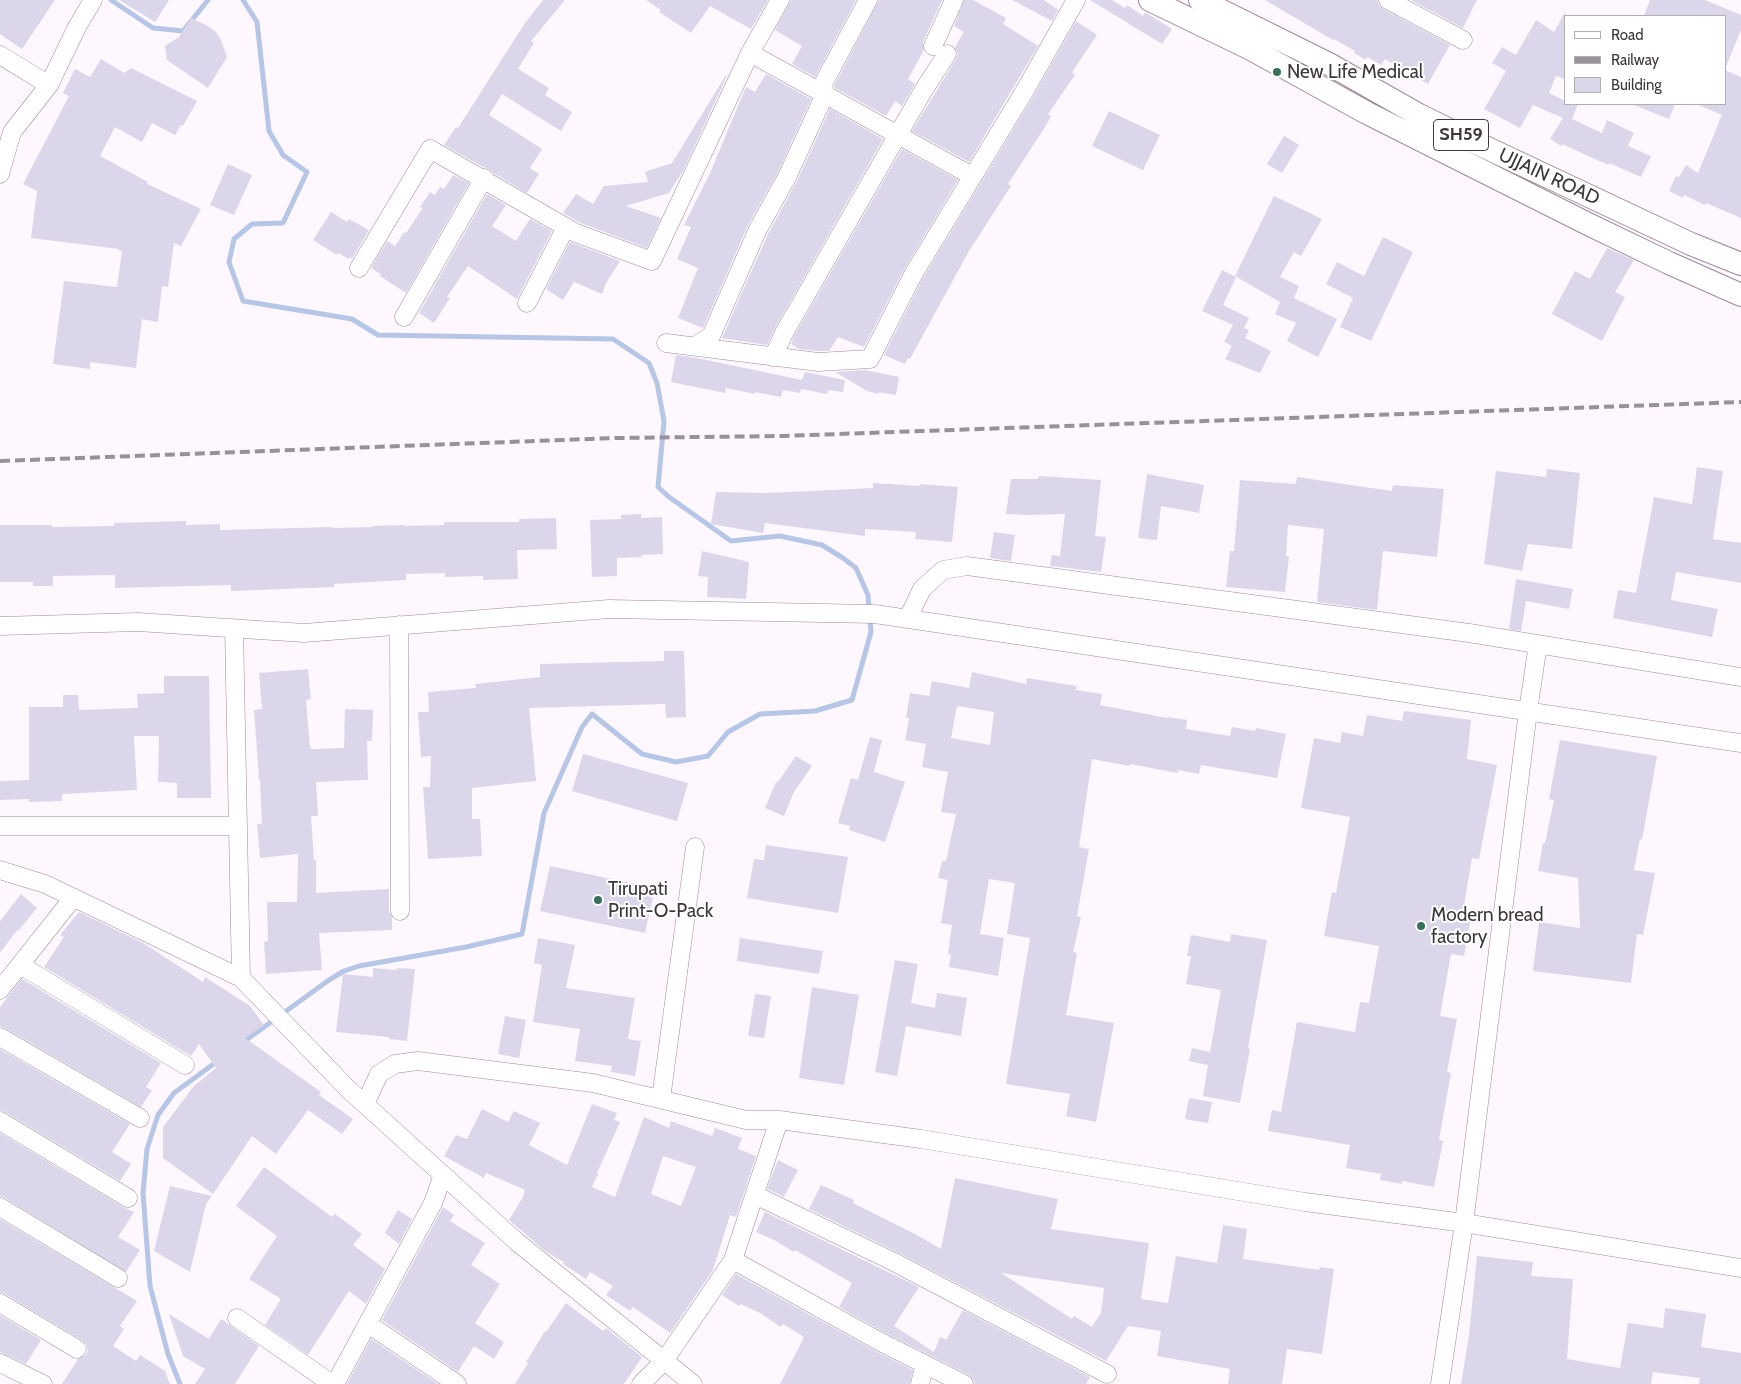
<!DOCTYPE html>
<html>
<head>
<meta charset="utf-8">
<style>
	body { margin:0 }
	#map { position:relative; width:1741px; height:1384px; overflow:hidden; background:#fef7fe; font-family:Cabin,sans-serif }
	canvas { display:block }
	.legend { position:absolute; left:1564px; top:15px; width:162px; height:90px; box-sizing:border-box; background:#fff; border:1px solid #b2afb1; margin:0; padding:6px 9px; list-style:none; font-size:15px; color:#3e373d }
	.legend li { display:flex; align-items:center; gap:10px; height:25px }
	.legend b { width:25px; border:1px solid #b2afb1 }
</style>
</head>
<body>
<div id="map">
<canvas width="1741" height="1384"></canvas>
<ul class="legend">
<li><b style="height:6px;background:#fff"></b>Road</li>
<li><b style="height:6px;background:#989197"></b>Railway</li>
<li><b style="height:14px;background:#dbd6ea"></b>Building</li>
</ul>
</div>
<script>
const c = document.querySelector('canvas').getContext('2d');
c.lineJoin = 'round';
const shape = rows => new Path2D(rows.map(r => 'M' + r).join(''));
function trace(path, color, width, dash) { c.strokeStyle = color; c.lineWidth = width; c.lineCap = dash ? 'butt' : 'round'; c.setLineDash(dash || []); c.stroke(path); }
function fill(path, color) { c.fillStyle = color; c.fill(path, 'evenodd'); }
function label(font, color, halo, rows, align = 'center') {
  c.font = font + ' Cabin,sans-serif'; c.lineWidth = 4; c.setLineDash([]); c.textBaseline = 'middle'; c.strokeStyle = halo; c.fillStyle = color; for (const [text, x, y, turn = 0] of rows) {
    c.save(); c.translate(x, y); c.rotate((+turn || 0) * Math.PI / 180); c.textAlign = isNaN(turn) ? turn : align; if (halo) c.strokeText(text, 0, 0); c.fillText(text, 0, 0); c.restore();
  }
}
trace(shape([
	[111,0,153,28,183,31,208,0],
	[243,0,257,22,269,131,283,155,307,172,283,223,252,224,234,239,229,262,243,301,352,319,378,335,613,339,649,363,657,383,664,421,658,487,669,497,731,541,780,536,822,545,843,558,856,568,868,595,869,610],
	[242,1043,329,980,344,971,359,966,466,947,522,934,544,813,582,727,592,714,642,754,676,762,708,756,728,732,760,714,815,711,852,700,871,632,870,618],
	[180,1384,168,1354,150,1286,143,1193,147,1149,158,1115,174,1093,219,1060]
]), '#b6c6e6', 5);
fill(shape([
	[0,0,55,0,22,49,0,34],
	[119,0,169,0,155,22],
	[543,0,565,0,531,41,534,43,518,69,549,88,545,95,572,112,561,131,502,94,489,115,542,149,530,168,539,174,527,193,493,173,489,169,483,167,444,145,456,127,458,128,525,23],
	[646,0,768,0,751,29,710,6,691,33,659,12,661,10],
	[791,0,856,0,815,77,792,64,802,46,775,30],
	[879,0,942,0,923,42,924,50,908,79,915,84,902,106,895,101,886,116,835,88,834,86],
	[964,0,973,0,1006,18,1003,24,1038,46,969,162,912,131,956,59,958,54,955,47,964,32,954,26],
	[1012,0,1044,0,1058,10,1052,21],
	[1090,0,1112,0,1125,8,1127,5,1143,16,1145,12,1172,29,1162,44],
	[1265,0,1377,0,1379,5,1383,9,1450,45,1428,84,1385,59,1381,65,1367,57,1366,60,1354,53,1355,51,1334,39,1333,40],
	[1411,0,1477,0,1463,28],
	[1650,0,1705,0,1741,15,1741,30,1725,69,1725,16,1644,16],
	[1565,12,1565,79,1556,76,1549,93,1565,101,1565,104,1578,104,1572,119,1602,133,1607,120,1634,133,1628,146,1651,156,1641,177,1609,163,1609,165,1599,161,1562,144,1561,146,1550,139,1563,118,1533,105,1520,128,1484,109,1506,71,1492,63,1502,47,1516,55,1536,20,1554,32],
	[191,18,208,26,216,32,221,40,227,57,208,88,167,60,165,46,179,37],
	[1076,21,1097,35,1072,72,1075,75,1048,114,1051,116,1047,124,1008,184,1011,186,969,251,910,359,908,358,905,364,884,355,923,278,1033,97],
	[101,59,124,73,131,68,197,101,183,126,181,125,175,135,152,123,142,142,115,127,100,156,148,182,147,184,201,209,181,246,174,243,168,287,162,286,158,322,142,319,136,368,90,362,90,369,53,364,64,281,117,287,122,251,119,251,119,249,31,238,37,191,23,184,69,96,63,93,75,69,90,77],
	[1725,70,1741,77,1741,218,1706,203,1705,205,1684,195,1683,198,1669,191,1676,176,1679,177,1686,165,1698,173,1722,115,1696,104,1725,104],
	[766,74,811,99,778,172,748,225,703,328,678,318,698,268,677,259,691,227,684,225,710,173,746,87,755,92],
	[726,75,727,76,683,171,669,193,626,206,661,218,647,248,581,223,563,213,576,194,593,204,604,186,648,182,645,172,672,163],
	[1631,104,1675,104,1669,119],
	[830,109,883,139,775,328,767,345,722,338,768,234,797,181],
	[1109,111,1160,135,1143,170,1092,146],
	[1284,136,1299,145,1282,173,1267,164],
	[902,149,958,180,905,268,864,347,838,337,829,351,818,351,799,349,791,344,793,338],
	[228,164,252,175,234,215,210,205],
	[453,175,469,183,406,293,380,276,381,274,371,268,387,241,395,246,404,232,406,233,423,208,420,207,430,192,435,195,440,187,444,189],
	[487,194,506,205,492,226,516,241,530,219,552,231,517,299,468,266,447,297,450,298,434,323,419,313],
	[1274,196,1322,219,1301,256,1294,252,1280,277,1299,286,1294,298,1337,319,1318,357,1287,341,1296,323,1275,314,1280,302,1235,276],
	[331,212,347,222,349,219,369,230,352,259,350,257,349,259,338,253,337,255,313,240],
	[1383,237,1413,252,1371,341,1340,327,1353,298,1326,284,1337,262,1364,276],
	[570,242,620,261,606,283,602,294,574,282,563,300,546,289],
	[1607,248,1634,260,1615,292,1625,297,1602,341,1552,314,1575,271,1590,279],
	[1222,270,1236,277,1223,305,1249,318,1244,328,1249,330,1245,338,1271,351,1260,373,1225,359,1232,346,1224,342,1233,325,1202,311],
	[676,355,697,358,802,380,805,372,845,380,843,392,828,390,827,394,801,389,800,393,783,390,781,397,755,392,755,394,726,388,725,393,671,382],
	[865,370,899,377,896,395,879,392,879,394,867,391,835,372],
	[1697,467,1723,471,1713,539,1741,543,1741,583,1676,572,1671,600,1718,609,1712,637,1613,618,1618,590,1636,593,1654,497,1692,504],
	[1547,469,1580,473,1572,549,1528,544,1522,571,1484,564,1496,471,1546,477],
	[1147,474,1204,485,1199,513,1161,506,1157,540,1138,538],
	[1039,476,1101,480,1095,536,1106,537,1101,572,1050,566,1052,555,1060,556,1065,514,1029,515,1006,514,1011,479,1038,479],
	[1297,477,1392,491,1393,485,1444,489,1437,557,1383,551,1377,610,1317,602,1324,529,1288,525,1286,556,1289,556,1285,592,1226,587,1230,551,1234,551,1240,480,1296,484],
	[873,483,920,486,920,484,958,487,952,542,915,539,916,532,865,529,865,536,765,523,763,533,711,524,716,492,767,493,873,488],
	[641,514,641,518,662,517,663,554,641,555,642,557,617,558,617,576,592,577,590,520,621,519,621,515],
	[556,518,557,549,517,550,518,579,483,580,483,576,445,577,445,573,406,574,406,580,334,584,334,587,231,591,231,585,115,588,115,575,53,576,53,586,33,586,33,582,0,582,0,525,52,525,52,527,114,526,114,523,186,521,186,525,220,524,220,530,332,527,333,528,372,527,372,526,405,525,405,526,444,525,444,522,519,522,519,519],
	[994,532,1015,535,1011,561,990,558],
	[702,551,749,562,746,599,707,597,708,577,698,576],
	[1516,579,1573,589,1569,609,1526,601,1521,631,1509,629],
	[664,651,684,651,686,717,666,718,665,704,529,708,536,781,472,788,472,819,480,819,482,856,428,859,423,787,430,787,431,756,421,757,418,712,429,712,428,692,476,688,475,684,540,677,540,664,664,661],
	[308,669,311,699,306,700,310,748,312,749,344,748,345,709,373,710,372,741,367,741,368,780,316,782,318,816,311,816,314,860,316,860,316,893,389,889,389,911,392,917,392,930,319,933,322,970,266,974,264,942,268,941,267,902,297,902,298,854,260,858,257,824,262,824,260,780,259,780,254,710,262,709,259,673],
	[972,672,1026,684,1027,678,1077,686,1076,690,1102,694,1100,705,1167,718,1168,717,1187,720,1186,729,1230,736,1232,727,1255,731,1256,728,1286,734,1277,778,1201,765,1199,774,1178,770,1178,773,1130,764,1129,766,1092,759,1079,847,1089,849,1077,916,1081,917,1073,952,1077,953,1066,1015,1114,1023,1096,1122,1066,1116,1070,1094,1006,1084,1030,938,1007,934,1015,883,989,879,980,934,1004,938,998,976,949,967,951,955,948,954,952,925,941,923,948,880,938,878,942,861,946,861,956,814,941,812,948,772,922,767,926,744,905,740,909,718,906,718,910,693,929,696,932,681,969,688],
	[957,706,994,712,990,745,951,738],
	[164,676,209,676,211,798,177,798,177,783,158,782,159,736,134,736,137,790,62,794,62,801,29,802,29,799,0,800,0,781,29,780,29,707,63,707,63,695,78,695,79,710,138,708,137,694,164,693],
	[1404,711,1471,720,1467,759,1497,765,1479,859,1472,858,1463,911,1472,912,1464,956,1451,954,1440,1016,1457,1019,1447,1072,1451,1073,1439,1140,1443,1141,1434,1187,1402,1181,1402,1184,1380,1180,1381,1174,1346,1168,1350,1145,1268,1131,1272,1110,1281,1112,1297,1022,1355,1032,1360,1002,1369,1003,1379,946,1324,936,1332,892,1336,893,1350,817,1301,808,1314,738,1340,743,1342,732,1363,736,1367,715,1402,721],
	[870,737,882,740,874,772,905,782,885,842,849,830,850,826,838,823,851,778,858,780],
	[1560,740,1657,756,1642,840,1640,839,1634,870,1655,873,1643,935,1637,934,1631,983,1533,971,1539,922,1580,928,1578,878,1538,871,1543,843,1545,843,1554,800,1549,799],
	[583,754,688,783,677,821,572,791],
	[796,756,812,766,794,792,784,816,765,808,776,782,778,782],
	[766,845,848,857,838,913,747,898,754,859,764,860],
	[550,866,655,888,645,933,540,911],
	[21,894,37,908,18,931,17,930,0,953,0,921],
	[79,912,143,943,203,982,205,977,250,1006,264,1025,245,1038,321,1092,319,1095,353,1119,342,1134,308,1110,276,1154,252,1136,213,1194,163,1158,163,1127,194,1086,216,1068,199,1044,191,1056,44,967,64,937,60,935],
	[1231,934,1267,940,1248,1048,1250,1049,1240,1103,1203,1096,1208,1065,1189,1061,1192,1048,1210,1052,1221,990,1186,984,1191,956,1187,956,1191,935,1230,942],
	[538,938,575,945,566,988,635,998,628,1039,641,1041,635,1076,611,1072,612,1066,575,1061,580,1029,533,1022,542,965,534,963],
	[740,938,823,951,819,974,737,961],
	[895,960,918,964,911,1003,935,1008,937,993,967,998,961,1036,906,1026,897,1076,875,1072],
	[373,968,396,970,397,968,415,969,407,1041,389,1039,389,1037,336,1032,343,974,373,977],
	[22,979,161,1063,146,1087,152,1090,141,1107,5,1028,0,1026,0,1007],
	[812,987,859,995,844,1085,799,1078],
	[755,994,771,996,764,1038,748,1036],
	[505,1016,526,1020,519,1058,498,1054],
	[0,1049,130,1124,112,1152,131,1164,120,1181,5,1112,0,1110],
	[1189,1098,1212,1102,1208,1123,1185,1119],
	[592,1104,617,1113,614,1120,620,1122,597,1173,598,1174,592,1187,615,1197,644,1117,669,1128,671,1121,712,1136,715,1128,742,1138,738,1149,756,1156,736,1217,730,1215,713,1270,670,1333,633,1307,630,1311,606,1295,613,1286,590,1272,586,1279,563,1264,564,1262,545,1251,509,1220,523,1197,525,1190,486,1173,484,1178,444,1156,456,1135,467,1139,482,1109,508,1122,514,1111,540,1123,529,1145,567,1165],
	[663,1156,696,1167,681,1206,651,1194],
	[0,1133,123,1207,134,1212,118,1237,140,1250,126,1272,5,1198,0,1196],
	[778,1160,798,1170,784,1197,767,1189],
	[264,1167,332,1217,335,1214,362,1234,353,1245,385,1269,366,1304,349,1291,308,1355,265,1325,281,1299,249,1279,277,1236,236,1206],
	[955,1178,1058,1199,1051,1229,1149,1243,1141,1299,1168,1303,1176,1256,1217,1263,1223,1225,1247,1229,1243,1259,1319,1270,1320,1267,1334,1269,1322,1354,1287,1349,1282,1384,1228,1384,1230,1369,1157,1356,1161,1331,1128,1326,1106,1361,899,1253,809,1209,821,1185,854,1200,853,1203,917,1235,941,1249],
	[1001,1273,1104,1288,1101,1313,1092,1327,1074,1316,1072,1319],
	[170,1186,212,1196,206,1204,190,1272,154,1251],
	[443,1207,454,1215,450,1221,485,1243,471,1265,500,1284,475,1323,504,1342,494,1359,474,1346,458,1372,382,1320],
	[398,1210,412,1219,399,1244,385,1233],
	[765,1212,919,1287,894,1326,934,1352,940,1337,946,1340,963,1310,1090,1377,1086,1384,975,1384,973,1379,969,1375,880,1330,839,1307,852,1283,795,1250,794,1252,774,1240,756,1232],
	[0,1219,137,1301,120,1326,124,1329,113,1346,136,1361,140,1355,165,1371,170,1384,62,1384,78,1359,86,1355,88,1350,86,1344,82,1340,5,1294,0,1292],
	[1477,1256,1533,1262,1531,1276,1573,1279,1567,1359,1620,1368,1628,1323,1663,1328,1665,1308,1706,1314,1701,1347,1741,1353,1741,1384,1699,1384,1700,1378,1653,1372,1651,1384,1461,1384,1469,1335],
	[736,1274,870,1348,913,1370,910,1384,780,1384,804,1337,783,1324,781,1327,760,1313,741,1304,739,1306,722,1295],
	[566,1303,603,1331,606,1328,642,1357,624,1384,515,1384,528,1363,526,1362,545,1331,546,1332],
	[169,1314,209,1339,221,1319,259,1346,235,1384,195,1384,205,1369,183,1356],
	[0,1315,41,1340,26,1364,0,1352],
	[371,1339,438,1384,347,1384]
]), '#dbd6ea');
const minor = shape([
	[1388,0,1463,40],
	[933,46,954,0],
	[750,53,972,176],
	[0,55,49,85],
	[0,174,12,132,49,85,77,27,93,0],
	[359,268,430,149,576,233,652,261,750,53,780,0],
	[527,303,566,227],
	[404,317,484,178],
	[666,343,818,362,870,359,914,273,1024,92,1076,0],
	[695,346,711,336,758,229,787,177,825,94,823,84,868,0],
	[773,357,784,333,923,91,947,54],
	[908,618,922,589,943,570,967,566,1469,633,1741,677],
	[399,625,400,911],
	[0,626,138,622,304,633,609,609,875,614,1741,743],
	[234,628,241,978,348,1089,443,1175,517,1242,693,1384],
	[0,826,237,826],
	[0,870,45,884,241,978],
	[20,965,185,1065],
	[0,990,73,898],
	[0,1037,140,1118],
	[661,1099,695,847],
	[365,1104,379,1074,395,1064,418,1061,593,1083,746,1120,779,1120,921,1139,1305,1202,1464,1223,1741,1268],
	[0,1121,128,1198],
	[755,1195,894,1262,1107,1374],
	[0,1207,118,1278],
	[733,1260,875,1339,964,1384],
	[0,1303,77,1349],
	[237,1318,332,1384],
	[368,1324,457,1384],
	[0,1363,43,1384],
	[335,1384,433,1203,443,1175],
	[641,1384,664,1361,733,1260,779,1120],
	[920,1384,925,1364],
	[1440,1384,1464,1223,1528,711,1538,644]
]);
const major = shape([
	[1150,0,1251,49,1367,113,1588,224,1669,263,1741,295],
	[1200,0,1329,64,1419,115,1470,140,1691,244,1741,264]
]);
trace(minor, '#9c8c9a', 19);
trace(major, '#9c8c9a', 24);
trace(minor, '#fff', 18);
trace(major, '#fff', 22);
trace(shape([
	[0,461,615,438,782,436,1741,402]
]), '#989197', 4, [10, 5]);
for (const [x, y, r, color] of [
	[1277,72,5,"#37715b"],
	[598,900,5,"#37715b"],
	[1421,926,5,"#37715b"]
]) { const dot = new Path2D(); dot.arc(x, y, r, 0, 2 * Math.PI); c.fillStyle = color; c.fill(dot); trace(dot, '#fff', 2); }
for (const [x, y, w] of [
	[1461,135,55]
]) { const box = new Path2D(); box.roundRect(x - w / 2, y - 15.5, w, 31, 4); c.fillStyle = '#fff'; c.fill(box); trace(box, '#3e373d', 1); }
label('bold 18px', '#3e373d', null, [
	["SH59",1461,135]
]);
label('19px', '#3e373d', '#fff', [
	["New Life Medical",1287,72],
	["Tirupati",608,889],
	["Print-O-Pack",608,911],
	["Modern bread",1431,915],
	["factory",1431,937]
], 'left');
label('19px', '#3e373d', '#fff', [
	["UJJAIN ROAD",1549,177,25]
]);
</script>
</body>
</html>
